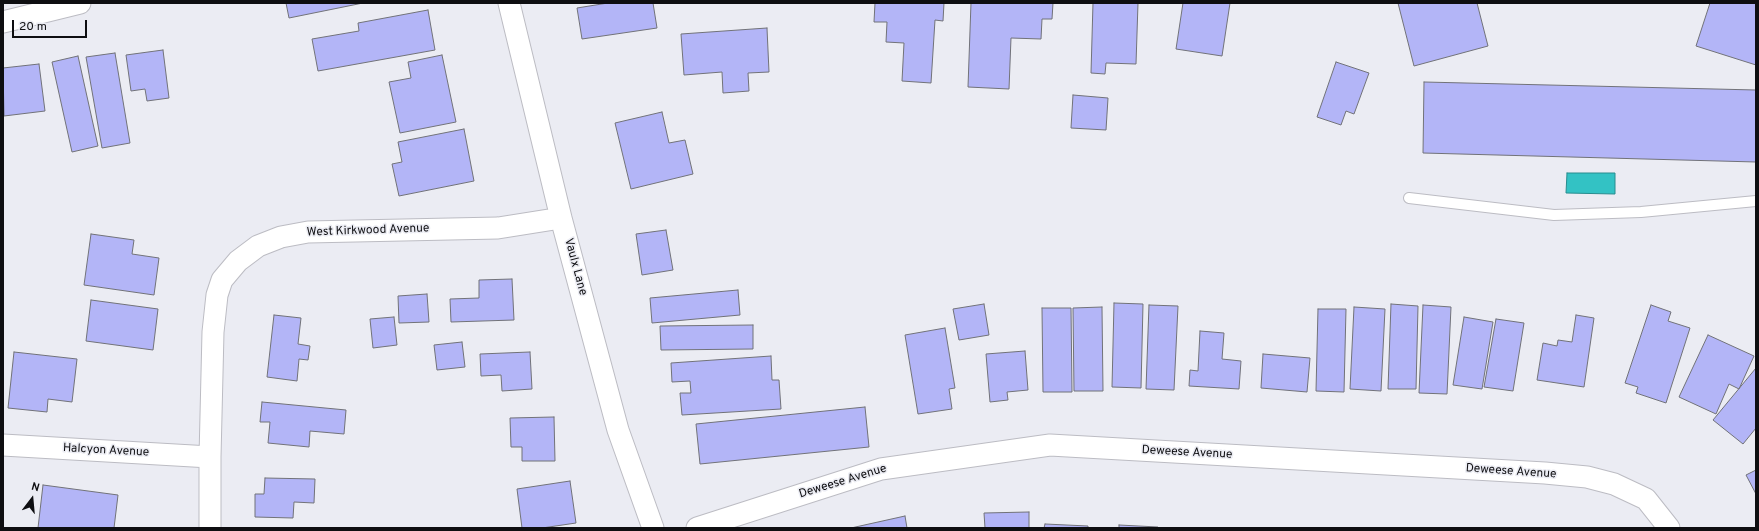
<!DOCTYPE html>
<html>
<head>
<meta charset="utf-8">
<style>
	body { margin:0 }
	#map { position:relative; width:1759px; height:531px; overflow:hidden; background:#ebecf3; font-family:Overpass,sans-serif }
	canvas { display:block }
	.frame { position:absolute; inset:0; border:4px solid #0e0e11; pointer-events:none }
	.north { position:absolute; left:12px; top:479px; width:40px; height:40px; -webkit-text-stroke:3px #ebecf3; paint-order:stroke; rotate:16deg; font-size:11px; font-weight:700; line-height:16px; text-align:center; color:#0e0e11 }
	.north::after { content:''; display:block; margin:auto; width:14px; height:18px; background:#0e0e11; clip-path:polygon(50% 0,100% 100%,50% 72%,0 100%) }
	.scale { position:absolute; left:12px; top:20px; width:75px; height:18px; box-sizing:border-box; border:2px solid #0e0e11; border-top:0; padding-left:5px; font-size:12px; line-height:14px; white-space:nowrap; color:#0e0e11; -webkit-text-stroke:3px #ebecf3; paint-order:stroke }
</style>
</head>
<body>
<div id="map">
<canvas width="1759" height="531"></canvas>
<div class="frame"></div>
<div class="north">N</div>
<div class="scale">20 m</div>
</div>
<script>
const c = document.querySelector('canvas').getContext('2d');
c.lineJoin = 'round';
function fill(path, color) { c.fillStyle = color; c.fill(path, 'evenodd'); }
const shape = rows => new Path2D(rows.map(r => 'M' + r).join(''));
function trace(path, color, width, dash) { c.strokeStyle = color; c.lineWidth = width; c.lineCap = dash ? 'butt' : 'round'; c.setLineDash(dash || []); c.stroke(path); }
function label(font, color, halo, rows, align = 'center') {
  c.font = font + ' Overpass,sans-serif'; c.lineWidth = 3; c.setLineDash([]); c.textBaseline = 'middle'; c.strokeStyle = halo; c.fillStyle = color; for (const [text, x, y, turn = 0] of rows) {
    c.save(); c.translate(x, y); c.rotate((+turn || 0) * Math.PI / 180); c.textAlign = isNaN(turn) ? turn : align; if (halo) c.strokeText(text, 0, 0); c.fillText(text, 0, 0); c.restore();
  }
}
const water = shape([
	[1567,173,1615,173,1615,194,1566,193,1567,173]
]);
fill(water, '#33c2c4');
trace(water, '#288c8e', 1);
const building = shape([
	[286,3,363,3,289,18,286,3],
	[608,3,653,3,657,28,582,39,577,8,608,3],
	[875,3,944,3,943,21,935,20,931,83,902,81,904,43,886,42,887,22,874,22,875,3],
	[971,3,1053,3,1052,19,1042,19,1041,39,1011,38,1009,89,968,87,971,3],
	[1093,3,1138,3,1136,64,1106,63,1105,74,1091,73,1093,3],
	[1183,3,1230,3,1222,56,1176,49,1183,3],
	[1398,3,1477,3,1488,46,1414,66,1398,3],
	[1710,3,1756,3,1756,65,1696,46,1710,3],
	[428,10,435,50,318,71,312,39,359,31,358,23,428,10],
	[767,28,769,72,748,73,749,91,723,93,722,72,684,75,681,34,767,28],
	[163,50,169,98,147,101,145,89,131,91,126,55,163,50],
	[115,53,130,143,102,148,86,57,115,53],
	[442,55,456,122,400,133,389,82,411,78,408,62,442,55],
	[78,56,98,146,72,152,52,62,78,56],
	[1336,62,1369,73,1354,114,1346,111,1341,125,1317,117,1336,62],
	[39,64,45,111,4,116,3,68,39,64],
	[1424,82,1756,90,1756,162,1423,153,1424,82],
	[1073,95,1108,98,1106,130,1071,128,1073,95],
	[662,112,669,143,685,140,693,174,631,189,615,123,662,112],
	[464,129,474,181,399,196,392,164,402,162,398,142,464,129],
	[666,230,673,270,642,275,636,234,666,230],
	[91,234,134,240,132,254,159,258,154,295,84,285,91,234],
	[512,279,514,320,451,322,450,299,479,298,479,280,512,279],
	[738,290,740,315,652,323,650,298,738,290],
	[427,294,429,322,399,323,398,296,427,294],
	[91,300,158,309,153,350,86,341,91,300],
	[1114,303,1143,304,1141,388,1112,387,1114,303],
	[984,304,989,335,959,340,953,309,984,304],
	[1391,304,1418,306,1416,389,1388,389,1391,304],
	[1149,305,1178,306,1174,390,1146,389,1149,305],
	[1423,305,1451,307,1447,394,1419,393,1423,305],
	[1651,305,1671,312,1668,321,1690,328,1666,403,1636,393,1638,387,1625,383,1651,305],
	[1102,307,1103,391,1074,391,1073,308,1102,307],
	[1354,307,1385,309,1381,391,1350,389,1354,307],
	[1042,308,1071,308,1072,392,1043,392,1042,308],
	[1318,309,1346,309,1344,392,1316,391,1318,309],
	[274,315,301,318,298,344,310,346,308,360,299,359,297,381,267,377,274,315],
	[1576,315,1594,318,1584,387,1537,380,1543,343,1557,346,1558,340,1572,342,1576,315],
	[394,317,397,345,373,348,370,319,394,317],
	[1464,317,1493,322,1482,389,1453,385,1464,317],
	[1496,319,1524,323,1513,391,1484,387,1496,319],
	[753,325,753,349,661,350,660,326,753,325],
	[945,328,955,388,949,389,952,409,918,414,905,335,945,328],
	[1200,331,1224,333,1222,359,1241,361,1239,389,1189,386,1190,370,1198,371,1200,331],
	[1708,335,1754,356,1739,389,1729,384,1716,414,1679,397,1708,335],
	[462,342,465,367,437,370,434,345,462,342],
	[1025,351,1028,390,1007,392,1008,400,990,402,986,354,1025,351],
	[14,352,77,359,72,402,48,399,47,412,8,408,14,352],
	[530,352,532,389,502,391,501,375,481,376,480,354,530,352],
	[1263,354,1310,358,1307,392,1261,388,1263,354],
	[771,356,772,380,779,380,781,409,682,415,680,393,691,393,690,381,672,382,671,363,771,356],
	[1756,368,1756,428,1743,444,1713,420,1756,368],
	[262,402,346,410,344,434,310,431,309,447,268,443,270,422,260,422,262,402],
	[865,407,869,447,700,464,696,424,865,407],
	[554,417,555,461,522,461,522,447,511,447,510,418,554,417],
	[1756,470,1756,494,1746,475,1756,470],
	[265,478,315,479,314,503,294,502,293,518,255,517,255,494,264,494,265,478],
	[570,481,576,523,542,528,522,528,517,489,570,481],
	[43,485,118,495,114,528,38,528,43,485],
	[1029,512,1029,528,985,528,984,513,1029,512],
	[905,516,907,528,851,528,905,516],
	[1045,524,1088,526,1088,528,1044,528,1045,524],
	[1119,525,1158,527,1158,528,1119,528,1119,525]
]);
fill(building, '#b3b5f7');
trace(building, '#717278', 1);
const lane = shape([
	[1409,198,1554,215,1641,212,1756,201]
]);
const street = shape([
	[509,3,561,218,618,430,653,528],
	[3,22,80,3],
	[3,445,210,457],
	[210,528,210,457,213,332,217,295,222,280,238,261,258,246,281,237,308,232,498,228,561,218],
	[697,528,881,469,1050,445,1545,473,1587,477,1614,484,1646,499,1669,528]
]);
trace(lane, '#bcbcc3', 12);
trace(street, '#bcbcc3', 23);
trace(lane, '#fff', 10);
trace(street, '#fff', 21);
label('12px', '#0e0e11', '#ebecf3', [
	["West Kirkwood Avenue",368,231,-2],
	["Vaulx Lane",575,267,75],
	["Halcyon Avenue",106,451,3],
	["Deweese Avenue",1187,453,3],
	["Deweese Avenue",1511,472,4],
	["Deweese Avenue",843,482,-17]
]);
</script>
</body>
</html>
